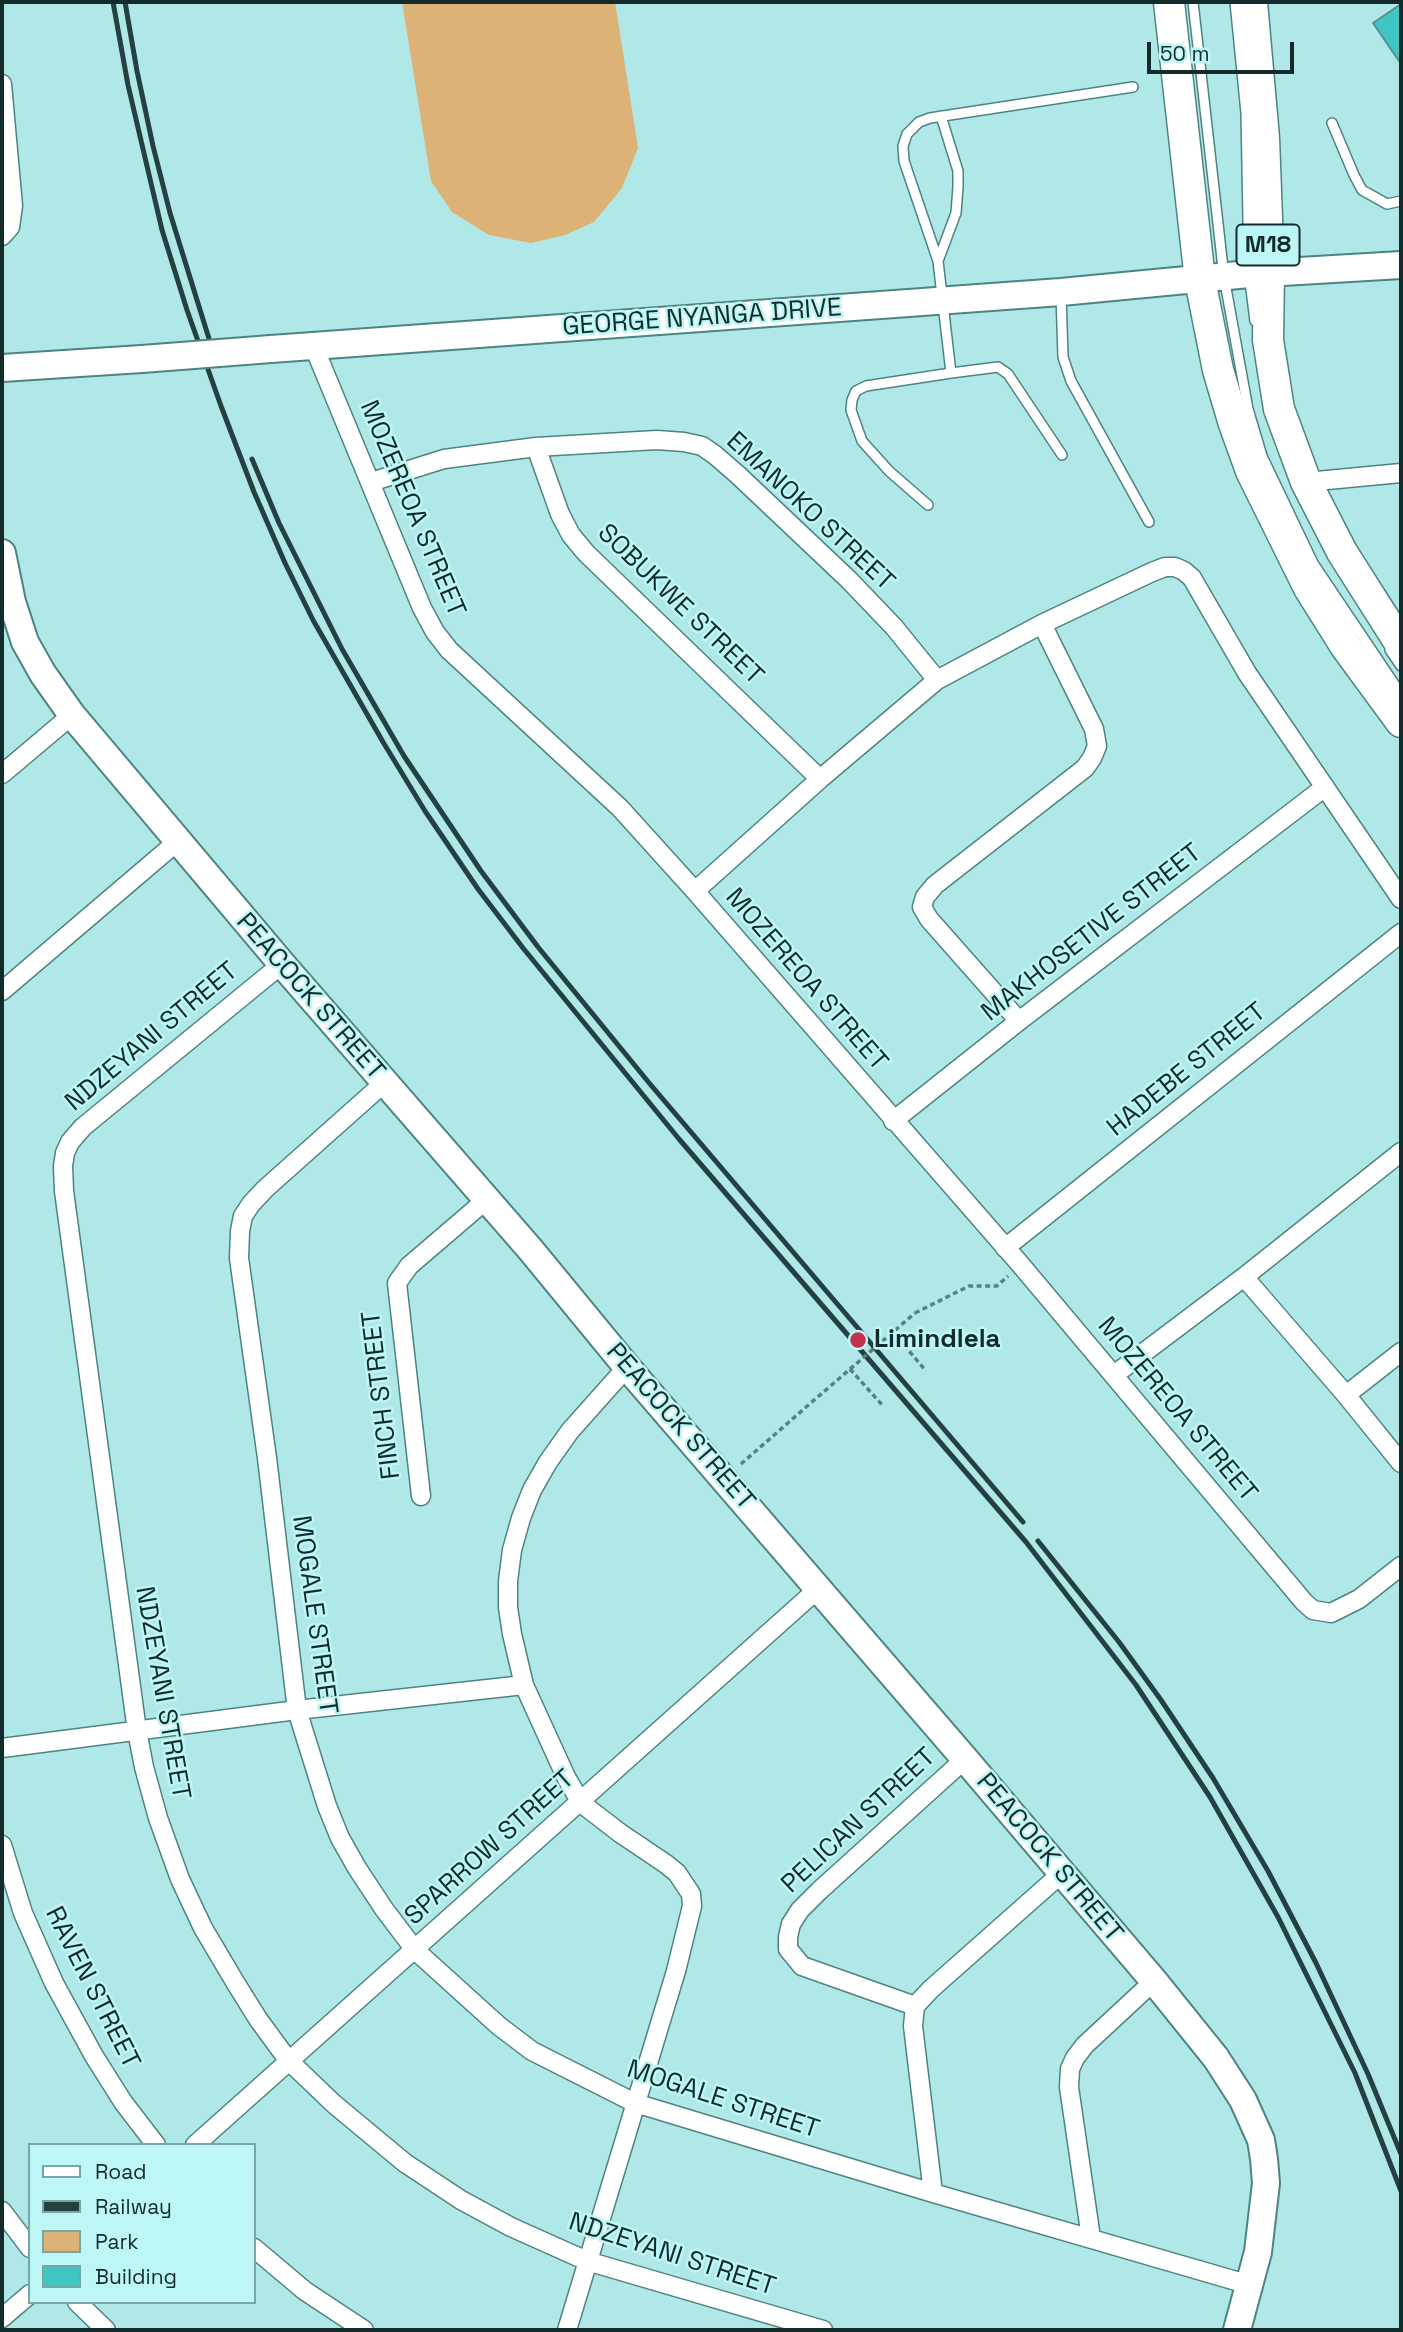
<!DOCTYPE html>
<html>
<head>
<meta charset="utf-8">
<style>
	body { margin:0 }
	#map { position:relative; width:1403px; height:2332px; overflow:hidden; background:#afe8e7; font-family:"Space Grotesk",sans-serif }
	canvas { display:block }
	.frame { position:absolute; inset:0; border:4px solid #142b2b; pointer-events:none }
	.legend { position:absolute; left:28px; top:2143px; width:228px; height:161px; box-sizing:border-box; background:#bcf6f5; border:2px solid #79a5a4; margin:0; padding:9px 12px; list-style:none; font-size:21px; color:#142b2b }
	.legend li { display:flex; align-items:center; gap:14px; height:35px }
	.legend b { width:35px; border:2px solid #79a5a4 }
	.scale { position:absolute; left:1147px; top:42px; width:147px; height:32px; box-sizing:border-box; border:4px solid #142b2b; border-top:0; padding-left:9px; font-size:21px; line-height:24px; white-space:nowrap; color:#142b2b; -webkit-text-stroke:5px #bcf6f5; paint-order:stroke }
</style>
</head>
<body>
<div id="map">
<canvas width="1403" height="2332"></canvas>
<div class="frame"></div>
<ul class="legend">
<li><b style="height:9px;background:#fff"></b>Road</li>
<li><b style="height:9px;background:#254040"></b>Railway</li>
<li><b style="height:19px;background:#ddb277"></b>Park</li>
<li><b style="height:19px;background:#3fc5c4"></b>Building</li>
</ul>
<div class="scale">50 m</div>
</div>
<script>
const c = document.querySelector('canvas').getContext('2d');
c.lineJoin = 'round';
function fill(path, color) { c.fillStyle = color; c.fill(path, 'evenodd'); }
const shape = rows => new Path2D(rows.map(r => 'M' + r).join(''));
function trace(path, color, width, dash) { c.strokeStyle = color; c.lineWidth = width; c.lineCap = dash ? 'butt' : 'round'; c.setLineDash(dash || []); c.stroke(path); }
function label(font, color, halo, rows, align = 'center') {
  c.font = font + ' "Space Grotesk",sans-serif'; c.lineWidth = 5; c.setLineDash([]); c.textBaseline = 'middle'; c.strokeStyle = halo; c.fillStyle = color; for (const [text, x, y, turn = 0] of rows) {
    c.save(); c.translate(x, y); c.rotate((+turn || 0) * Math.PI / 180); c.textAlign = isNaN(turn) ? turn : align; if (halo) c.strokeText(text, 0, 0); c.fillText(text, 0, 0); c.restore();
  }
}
fill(shape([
	[402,2,615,2,638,148,622,188,594,222,565,235,531,243,489,235,452,212,431,181]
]), '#ddb277');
const building = shape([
	[1401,4,1401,64,1373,23,1401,4]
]);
fill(building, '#3fc5c4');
trace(building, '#598f8e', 2);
const lane = shape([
	[1193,2,1224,277,1248,409,1262,456,1313,563,1401,694],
	[1235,2,1246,113,1249,274,1255,321],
	[1332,123,1354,175,1362,190,1387,204,1401,201],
	[938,261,956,213,958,187,958,171,941,116],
	[1061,294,1063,357,1071,381,1149,522],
	[1062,455,1008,374,998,367,951,373,938,261,904,161,903,146,907,134,919,122,930,118,1133,87],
	[928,505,889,471,862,441,851,410,852,400,856,391,866,386,951,373],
	[1390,650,1401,666]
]);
const street = shape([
	[2,84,13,206,10,227,2,236],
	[314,347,422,608,435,632,449,650,620,808,695,891,1020,1264,1304,1602,1313,1610,1331,1613,1359,1599,1401,1566],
	[536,447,560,514,571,535,586,553,820,779],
	[371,482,444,459,536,447,657,440,684,442,702,446,715,455,738,475,849,580,894,627,937,680],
	[1306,482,1401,473],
	[2,774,72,715],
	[695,891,820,779,937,680,1042,624,1152,572,1165,567,1175,567,1184,571,1192,578,1247,673,1401,899],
	[282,964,83,1127,70,1142,65,1153,63,1166,64,1191,137,1731,144,1767,158,1818,180,1879,203,1928,235,1982,258,2019,288,2060,334,2104,405,2163,461,2200,511,2227,587,2261,823,2330],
	[2,991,178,841],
	[1019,1021,929,919,922,907,925,897,935,885,1085,768,1092,758,1097,746,1094,729,1042,624],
	[384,1083,265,1189,251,1204,243,1216,240,1231,239,1258,267,1458,297,1710,327,1806,340,1838,357,1868,384,1909,415,1950,499,2026,532,2051,635,2103,933,2193,1250,2285],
	[893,1121,1019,1021,1325,787],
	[1005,1248,1401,933],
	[1244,1277,1346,1395,1401,1463],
	[1114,1375,1244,1277,1401,1152],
	[1346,1395,1401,1352],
	[421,1496,397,1283,409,1266,486,1200],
	[2,1748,297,1710,524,1685],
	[2,1845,23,1913,54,1983,94,2056,123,2102,156,2145],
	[915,2006,802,1966,788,1949,788,1937,791,1924,800,1910,819,1891,965,1759],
	[195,2145,819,1588],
	[933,2193,913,2026,915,2006,931,1989,1062,1873],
	[2,2211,30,2248],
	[1091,2238,1069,2087,1070,2069,1075,2058,1085,2045,1154,1981],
	[254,2248,305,2291,364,2330],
	[77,2302,106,2330],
	[2,2318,30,2294],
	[567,2330,676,1971,692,1906,691,1894,677,1873,666,1864,620,1833,581,1803,566,1777,524,1685,512,1634,508,1607,508,1581,512,1550,521,1518,532,1490,548,1462,570,1431,627,1367]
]);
const secondary = shape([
	[271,349,1061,292,1249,274,1401,265],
	[2,368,142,359],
	[2,553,12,602,25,642,43,674,72,715,282,964,530,1249,627,1367,965,1759,1154,1981,1216,2058,1243,2100,1261,2140,1264,2159,1266,2183,1258,2252,1237,2330]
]);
const primary = shape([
	[1169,2,1200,280,1218,370,1234,424,1251,471,1309,588,1346,647,1401,722],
	[1252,2,1264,138,1269,272,1268,340,1279,409,1306,482,1342,552,1401,645]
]);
trace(lane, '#4d8483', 12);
trace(street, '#4d8483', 21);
trace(secondary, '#4d8483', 30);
trace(primary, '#4d8483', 33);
trace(shape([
	[915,1313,969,1286,997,1286,1008,1276],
	[893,1332,926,1371],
	[850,1369,884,1407],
	[741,1464,805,1408]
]), '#5a8180', 3.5, [5, 3.5]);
trace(lane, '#fff', 9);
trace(street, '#fff', 18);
trace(secondary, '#fff', 26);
trace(primary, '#fff', 30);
trace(shape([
	[113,2,128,85,162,230,187,310,221,406,254,492,285,563,313,620,383,742,425,811,478,889,523,948,679,1139,1026,1542,1136,1685,1210,1797,1278,1917,1355,2073,1401,2191],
	[125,2,137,71,153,146,170,213,215,358],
	[252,459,279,523,342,649,404,756,481,871,538,947,650,1084,1023,1522],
	[1038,1541,1119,1642,1161,1700,1213,1778,1268,1871,1316,1963,1368,2074,1401,2154]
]), '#254040', 5);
const secondaryBridge = shape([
	[142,359,271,349]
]);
trace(secondaryBridge, '#4d8483', 30, []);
trace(shape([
	[805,1408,915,1313]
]), '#5a8180', 3.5, [5, 3.5]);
trace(secondaryBridge, '#fff', 26);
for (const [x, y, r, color] of [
	[858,1340,9,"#c2324e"]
]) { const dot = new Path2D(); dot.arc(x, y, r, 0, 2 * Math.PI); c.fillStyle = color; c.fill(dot); trace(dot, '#bcf6f5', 2.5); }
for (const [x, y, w] of [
	[1268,245,63]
]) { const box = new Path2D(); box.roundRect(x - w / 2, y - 20.5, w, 41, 5); c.fillStyle = '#bcf6f5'; c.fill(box); trace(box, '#142b2b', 2); }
label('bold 24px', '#142b2b', null, [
	["M18",1268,245]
]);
label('26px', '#142b2b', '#bcf6f5', [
	["GEORGE NYANGA DRIVE",702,318,-4],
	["MOZEREOA STREET",412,509,67],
	["EMANOKO STREET",810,512,43],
	["SOBUKWE STREET",680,605,44],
	["MAKHOSETIVE STREET",1092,933,-38],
	["MOZEREOA STREET",806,980,49],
	["PEACOCK STREET",310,997,49],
	["NDZEYANI STREET",152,1037,-40],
	["HADEBE STREET",1187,1070,-39],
	["FINCH STREET",382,1395,-97],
	["MOZEREOA STREET",1177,1410,50],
	["PEACOCK STREET",680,1427,49],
	["MOGALE STREET",314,1615,82],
	["NDZEYANI STREET",162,1693,80],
	["PELICAN STREET",859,1821,-43],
	["SPARROW STREET",490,1848,-42],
	["PEACOCK STREET",1049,1858,50],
	["RAVEN STREET",92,1988,63],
	["MOGALE STREET",723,2100,18],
	["NDZEYANI STREET",672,2255,18]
]);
label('bold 26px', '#142b2b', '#bcf6f5', [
	["Limindlela",874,1340]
], 'left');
</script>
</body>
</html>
